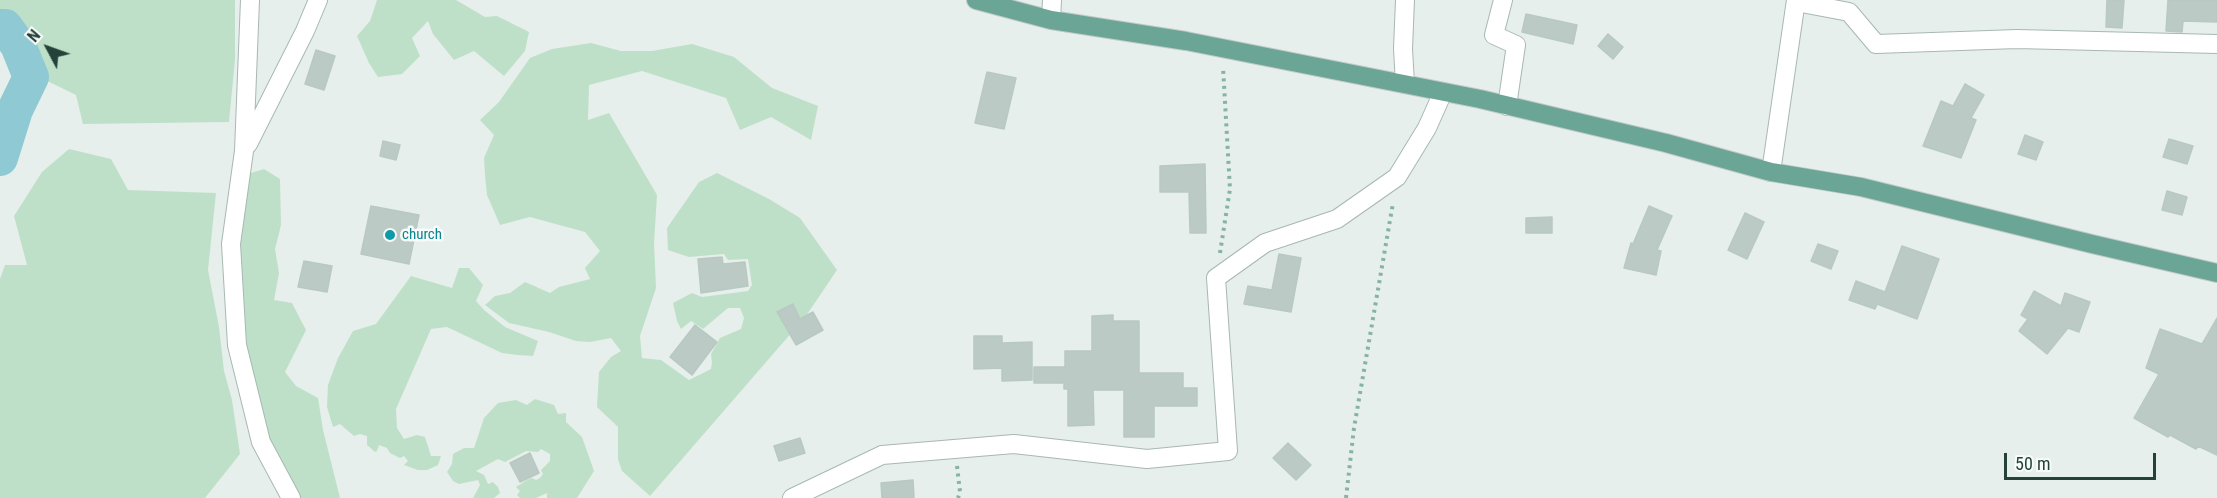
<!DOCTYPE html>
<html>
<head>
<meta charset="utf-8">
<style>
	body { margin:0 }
	#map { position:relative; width:2217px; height:498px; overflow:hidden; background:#e6efeb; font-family:"Roboto Condensed",sans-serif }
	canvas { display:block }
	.north { position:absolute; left:18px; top:18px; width:60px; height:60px; -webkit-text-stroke:4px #f7fbf9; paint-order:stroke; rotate:311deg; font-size:16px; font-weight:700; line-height:24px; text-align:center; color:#24423a }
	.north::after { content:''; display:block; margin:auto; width:21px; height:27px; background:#24423a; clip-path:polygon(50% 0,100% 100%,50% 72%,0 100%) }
	.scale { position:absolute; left:2004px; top:453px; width:152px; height:27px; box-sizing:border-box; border:3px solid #24423a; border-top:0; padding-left:8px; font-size:18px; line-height:21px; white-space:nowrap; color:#24423a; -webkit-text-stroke:4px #f7fbf9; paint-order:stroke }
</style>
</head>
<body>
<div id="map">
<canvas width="2217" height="498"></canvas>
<div class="north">N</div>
<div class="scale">50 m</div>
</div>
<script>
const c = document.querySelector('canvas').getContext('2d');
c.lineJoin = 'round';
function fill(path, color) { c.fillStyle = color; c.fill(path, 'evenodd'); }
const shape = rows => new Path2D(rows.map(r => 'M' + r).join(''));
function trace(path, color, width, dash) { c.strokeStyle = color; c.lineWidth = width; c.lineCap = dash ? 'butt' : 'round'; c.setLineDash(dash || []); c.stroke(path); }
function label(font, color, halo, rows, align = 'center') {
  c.font = font + ' "Roboto Condensed",sans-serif'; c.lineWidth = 5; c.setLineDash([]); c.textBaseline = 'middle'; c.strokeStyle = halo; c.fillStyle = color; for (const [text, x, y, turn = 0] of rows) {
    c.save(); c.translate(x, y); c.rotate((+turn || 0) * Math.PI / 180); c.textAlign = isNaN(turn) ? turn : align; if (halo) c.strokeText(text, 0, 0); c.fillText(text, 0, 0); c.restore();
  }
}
fill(shape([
	[0,0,235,0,235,59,229,122,83,124,76,95,35,75,8,23,0,23],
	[377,0,456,0,485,17,497,16,529,32,525,51,504,76,474,51,454,60,433,34,428,21,412,38,420,56,402,74,378,77,369,63,357,36,370,21],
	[591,43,621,51,652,51,692,44,734,57,772,88,818,106,811,140,771,117,740,130,726,98,642,71,589,85,588,120,609,113,657,195,654,243,656,288,640,336,642,358,661,360,689,380,711,369,712,362,711,354,720,338,741,329,744,318,740,308,728,308,703,329,691,321,681,329,677,321,673,303,692,293,702,297,748,291,752,285,748,259,728,260,724,254,689,257,668,250,667,228,699,182,717,173,769,199,800,218,837,270,806,316,650,496,622,471,618,459,618,427,597,407,599,372,611,357,621,351,611,338,590,342,576,341,549,332,509,323,485,305,495,296,510,293,525,282,550,293,559,287,590,279,585,268,600,251,585,232,530,217,500,225,487,195,485,175,484,158,494,135,480,120,499,102,530,58,552,49],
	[69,149,111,159,128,190,216,193,208,270,219,327,224,371,232,400,240,454,205,498,0,498,0,279,5,265,27,265,14,216,42,172],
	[264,169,280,179,281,225,275,249,279,273,274,300,292,303,306,330,285,372,296,386,318,398,323,430,340,498,293,498,264,440,239,319,238,300,241,176],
	[459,268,469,268,483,285,476,301,484,310,505,327,538,341,533,356,517,355,502,353,447,327,431,329,396,409,397,428,404,439,417,435,425,437,431,456,441,456,438,465,427,470,418,470,404,465,408,461,404,456,400,458,390,453,387,448,379,445,377,451,375,452,367,445,367,436,360,434,354,436,340,424,333,427,327,407,328,385,338,358,353,331,376,324,411,276,452,288],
	[535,399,554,405,558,414,566,413,566,422,582,437,594,471,577,498,547,498,547,493,536,498,520,498,517,495,520,491,516,487,527,480,532,478,536,480,540,478,543,474,541,470,550,461,550,454,541,449,538,452,526,451,505,462,498,459,476,471,484,475,488,484,493,482,498,487,500,493,494,498,473,498,480,485,478,480,459,484,453,481,447,472,452,464,453,454,464,448,474,448,484,418,498,403,516,400,527,405]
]), '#bfe0c8');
trace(shape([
	[0,27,5,27,18,45,31,77,15,110,0,158]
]), '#8ec9d4', 36);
const building = shape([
	[2107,0,2124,0,2122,28,2106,27,2107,0],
	[2168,0,2217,0,2217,22,2183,21,2182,32,2166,31,2168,0],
	[1526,14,1577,25,1573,44,1522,32,1526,14],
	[1608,34,1623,47,1613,59,1598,46,1608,34],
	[316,50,335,56,324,90,305,84,316,50],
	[987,72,1016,78,1004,129,975,123,987,72],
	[1965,84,1984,95,1971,118,1976,120,1961,158,1923,146,1941,101,1953,106,1965,84],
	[2025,135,2043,142,2036,160,2018,154,2025,135],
	[2169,139,2193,146,2187,164,2163,157,2169,139],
	[383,141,400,145,396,160,380,156,383,141],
	[1205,164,1206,233,1190,233,1189,192,1160,192,1160,166,1205,164],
	[2167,191,2187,197,2182,215,2162,210,2167,191],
	[371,206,419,215,409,264,361,254,371,206],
	[1649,206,1672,216,1657,250,1661,251,1656,275,1624,268,1631,243,1633,244,1649,206],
	[1745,213,1764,222,1747,259,1728,250,1745,213],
	[1552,217,1552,233,1526,233,1526,218,1552,217],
	[1818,244,1838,251,1831,269,1811,261,1818,244],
	[1902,246,1939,259,1917,319,1877,304,1875,309,1849,300,1856,281,1885,292,1902,246],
	[1279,254,1301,258,1291,312,1244,304,1248,286,1272,290,1279,254],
	[722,257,723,264,745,262,748,286,701,293,698,259,722,257],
	[304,261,332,266,327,292,298,287,304,261],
	[2034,291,2061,306,2065,293,2090,302,2079,332,2068,328,2047,354,2019,331,2028,319,2021,315,2034,291],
	[793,304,800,319,813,312,823,330,796,345,777,312,793,304],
	[1113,315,1113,321,1139,321,1139,373,1183,373,1183,388,1197,388,1197,406,1154,406,1154,437,1124,437,1124,390,1093,390,1094,425,1068,426,1068,389,1064,389,1064,383,1034,383,1034,367,1065,367,1065,351,1092,351,1092,316,1113,315],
	[2217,318,2217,455,2198,446,2196,449,2170,435,2168,437,2134,418,2159,374,2146,368,2160,329,2202,344,2217,318],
	[695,325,717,342,692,375,670,357,695,325],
	[974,336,1002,336,1002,343,1032,342,1032,380,1002,381,1002,368,974,369,974,336],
	[800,438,805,453,779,461,774,446,800,438],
	[1288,443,1311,465,1296,480,1273,458,1288,443],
	[530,453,539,473,520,482,510,463,530,453],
	[913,480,914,498,882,498,881,483,913,480]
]);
fill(building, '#bbcac4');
trace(building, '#b8c9c2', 1.5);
const minor = shape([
	[250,0,244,151,231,244,237,345,261,442,291,498],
	[1405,0,1403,49,1405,84],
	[1503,0,1494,35,1516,45,1507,106],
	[1796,2,1849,12,1876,44,2017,39,2217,44],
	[1051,20,1052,0],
	[248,144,305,31,318,0],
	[1771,172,1796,0],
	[792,498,882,455,1014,444,1147,459,1228,451,1216,278,1265,243,1337,219,1397,177,1427,128,1443,92]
]);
const major = shape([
	[976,0,1051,20,1186,41,1480,99,1666,143,1771,172,1861,187,2092,244,2217,273]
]);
trace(minor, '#a8b8b2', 20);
trace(major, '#c2cac8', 20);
trace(shape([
	[1220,253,1230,189,1223,67],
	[957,466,960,492,958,498],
	[1346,498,1354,428,1393,203]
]), '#86b3a5', 4, [3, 4.5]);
trace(minor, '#fff', 18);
trace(major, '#6aa596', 18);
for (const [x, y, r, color] of [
	[390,235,6,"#0f9aa8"]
]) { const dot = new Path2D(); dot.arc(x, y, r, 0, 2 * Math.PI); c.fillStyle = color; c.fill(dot); trace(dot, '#f7fbf9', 2); }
label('15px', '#0d838f', '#f7fbf9', [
	["church",402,235]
], 'left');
</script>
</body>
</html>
